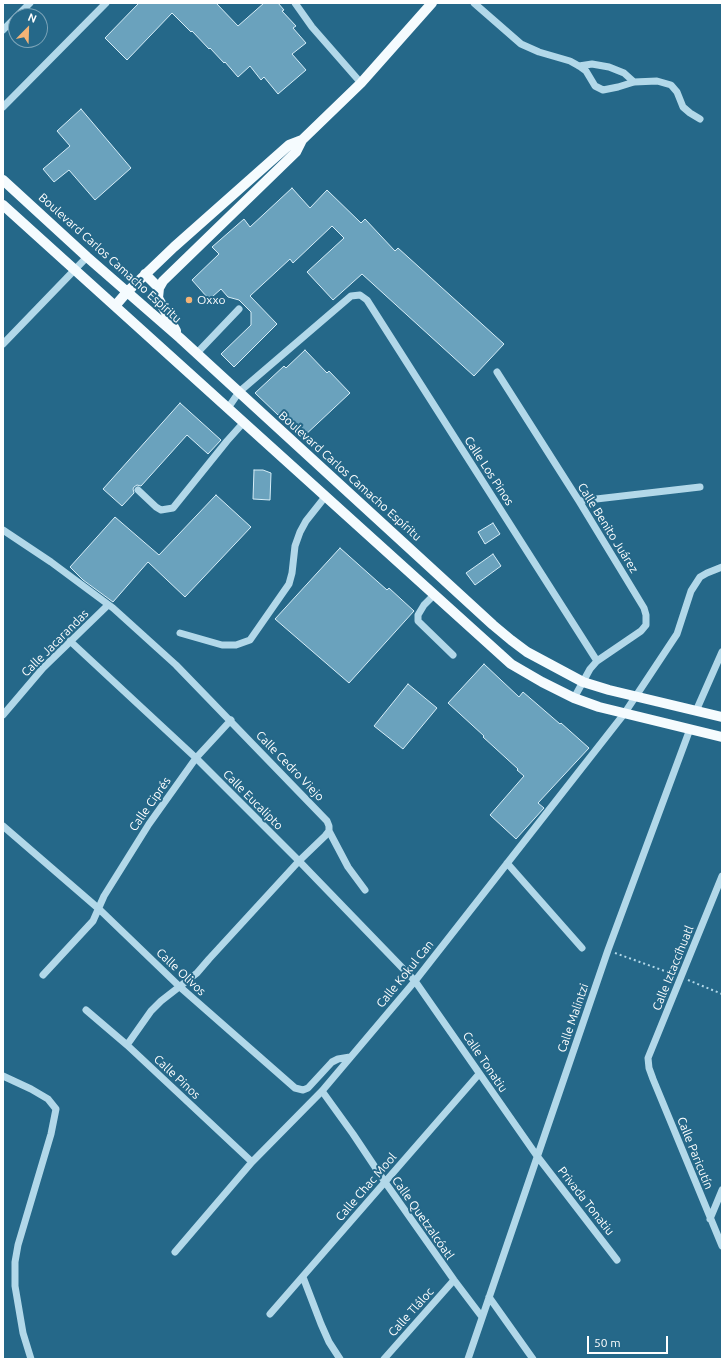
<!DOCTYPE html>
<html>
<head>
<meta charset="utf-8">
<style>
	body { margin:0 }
	#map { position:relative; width:725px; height:1362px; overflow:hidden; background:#256889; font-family:Ubuntu,sans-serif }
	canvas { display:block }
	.frame { position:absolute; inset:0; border:4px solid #fff; pointer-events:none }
	.north { position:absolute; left:8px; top:8px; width:40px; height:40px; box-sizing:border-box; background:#256889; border:1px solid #7ca4b8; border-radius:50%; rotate:23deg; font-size:11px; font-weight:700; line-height:16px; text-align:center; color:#fff }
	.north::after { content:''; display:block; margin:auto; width:14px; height:18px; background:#f3b376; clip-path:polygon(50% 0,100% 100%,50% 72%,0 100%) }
	.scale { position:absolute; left:587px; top:1336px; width:81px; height:18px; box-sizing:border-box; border:2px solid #fff; border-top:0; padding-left:5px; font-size:12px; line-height:14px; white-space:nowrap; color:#fff; -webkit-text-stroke:3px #256889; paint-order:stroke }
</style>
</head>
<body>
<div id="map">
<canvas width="725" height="1362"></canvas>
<div class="frame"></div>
<div class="north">N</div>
<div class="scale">50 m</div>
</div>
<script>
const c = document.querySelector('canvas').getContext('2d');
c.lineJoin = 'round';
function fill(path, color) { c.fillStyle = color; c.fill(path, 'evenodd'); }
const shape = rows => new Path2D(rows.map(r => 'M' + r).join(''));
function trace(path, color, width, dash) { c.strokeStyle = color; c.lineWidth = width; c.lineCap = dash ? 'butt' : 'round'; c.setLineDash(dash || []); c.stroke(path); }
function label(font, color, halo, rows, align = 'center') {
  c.font = font + ' Ubuntu,sans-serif'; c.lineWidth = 4; c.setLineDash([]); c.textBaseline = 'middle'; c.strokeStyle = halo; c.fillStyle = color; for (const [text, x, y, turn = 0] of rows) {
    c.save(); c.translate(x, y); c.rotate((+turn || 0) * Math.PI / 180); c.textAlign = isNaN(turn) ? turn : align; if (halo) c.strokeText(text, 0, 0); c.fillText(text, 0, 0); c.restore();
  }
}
const building = shape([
	[139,3,216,3,238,26,264,3,278,3,284,10,282,11,296,26,293,28,306,43,292,54,306,70,278,94,264,77,261,80,250,66,238,77,225,62,224,63,210,48,209,49,192,31,191,32,172,13,127,60,105,38,139,3],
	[81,109,131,168,95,200,69,170,54,182,43,169,70,146,57,131,81,109],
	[292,188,310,208,327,190,361,223,365,219,395,251,398,248,504,344,474,376,362,274,333,300,307,272,344,238,332,226,293,263,290,259,250,296,277,324,234,367,221,354,251,325,251,312,239,300,228,297,221,289,212,297,207,297,192,280,219,254,212,247,244,219,250,227,292,188],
	[305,350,327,373,329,371,350,393,302,438,279,414,278,415,255,393,284,366,286,368,305,350],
	[180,403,221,440,208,454,187,435,141,486,137,485,134,487,133,489,134,493,122,506,103,489,180,403],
	[254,470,263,470,271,473,270,500,253,499,254,470],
	[216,495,251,527,185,597,148,562,113,602,83,580,70,567,115,517,159,555,216,495],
	[493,523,500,534,485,544,478,532,493,523],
	[340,548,387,590,389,588,414,611,349,683,275,619,340,548],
	[493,554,501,566,475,585,466,573,493,554],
	[484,664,519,697,523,692,560,724,561,723,589,748,538,803,544,808,516,839,490,815,524,776,517,770,518,769,483,737,484,736,448,703,484,664],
	[408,684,437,708,403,749,374,726,408,684]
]);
fill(building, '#6aa2bd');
trace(building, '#d6edf7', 1);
trace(shape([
	[615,953,673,974],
	[688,980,722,994]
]), '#b2d8e9', 2, [2, 3]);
trace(shape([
	[295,3,312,27,361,83],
	[474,3,521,44,539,52,570,61,579,66,586,71,595,86,603,90,618,87,634,82,657,81,671,85,677,92,683,107,690,113,700,119],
	[17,16,30,3],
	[3,30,16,17],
	[579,66,592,64,609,67,624,73,634,82],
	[3,107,106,3],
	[3,344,87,257],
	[197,353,239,309],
	[497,372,579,501,644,608,646,615,646,625,641,631,597,661,590,669,574,698],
	[228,408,239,392,351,296,360,295,367,300,597,661],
	[138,490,156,507,161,510,173,508,227,441,244,422],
	[579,501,700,487],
	[3,530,51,562,113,608,176,665,327,821,329,826,329,831,325,836,299,861,209,959,197,973,161,1001,151,1011,127,1045],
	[434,595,424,605,418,615,418,621,453,655],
	[180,633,222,645,236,645,250,640,289,584,292,573,295,546,300,532,306,521,325,497],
	[70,641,196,758,299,861,415,981,537,1156,617,1260],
	[696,711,722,652],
	[3,715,43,668,108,605],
	[3,826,99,909,180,987,295,1088,303,1090,308,1088,332,1062,338,1059,350,1057],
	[329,831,348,867,365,890],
	[507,863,582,948],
	[722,876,648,1058,649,1068,653,1079,722,1246],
	[43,975,93,921,104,896,149,824,196,758,231,720],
	[86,1010,127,1045,252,1162],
	[3,1076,31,1089,48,1099,56,1109,51,1134,18,1245,15,1262,15,1286,23,1333,31,1359],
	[322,1091,353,1134,385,1182,454,1280,482,1317],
	[710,1219,722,1190],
	[175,1252,252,1162,322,1091,415,981,624,714,677,634,691,591,700,577,707,573,722,567],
	[303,1277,321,1324,329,1342,340,1359],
	[489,1297,533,1359],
	[270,1314,479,1074],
	[384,1359,454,1280],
	[468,1359,608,950,690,729]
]), '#b2d8e9', 7);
trace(shape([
	[3,180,87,257,180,338,493,625,511,640,527,652,583,682,609,690,722,717],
	[3,205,511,664,542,682,574,698,599,707,722,737],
	[145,274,159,288],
	[115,306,127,292,174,247,289,145,302,140],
	[176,331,158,298,159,288,163,281,296,152,302,140,361,83,432,3]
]), '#f5fbfe', 10);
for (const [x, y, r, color] of [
	[189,300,4,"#f3b376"]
]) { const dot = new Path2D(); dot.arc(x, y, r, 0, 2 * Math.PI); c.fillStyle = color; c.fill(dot); trace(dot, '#256889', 1.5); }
label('12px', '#fff', '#256889', [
	["Boulevard Carlos Camacho Espíritu",110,258,42],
	["Calle Los Pinos",489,471,57],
	["Boulevard Carlos Camacho Espíritu",350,476,42],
	["Calle Benito Juárez",608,528,58],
	["Calle Jacarandas",55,643,-45],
	["Calle Cedro Viejo",290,766,46],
	["Calle Eucalipto",253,800,45],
	["Calle Ciprés",150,804,-55],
	["Calle Iztaccíhuatl",673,968,-68],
	["Calle Olivos",181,972,43],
	["Calle Kokul Can",405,974,-51],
	["Calle Malintzi",573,1018,-71],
	["Calle Tonatiu",485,1062,56],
	["Calle Pinos",177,1077,43],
	["Calle Paricutín",695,1153,68],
	["Calle Chac Mool",366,1187,-49],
	["Privada Tonatiu",586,1201,52],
	["Calle Quetzalcóatl",423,1218,55],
	["Calle Tláloc",411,1312,-48]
]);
label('12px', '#fff', '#256889', [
	["Oxxo",197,300]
], 'left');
</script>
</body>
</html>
